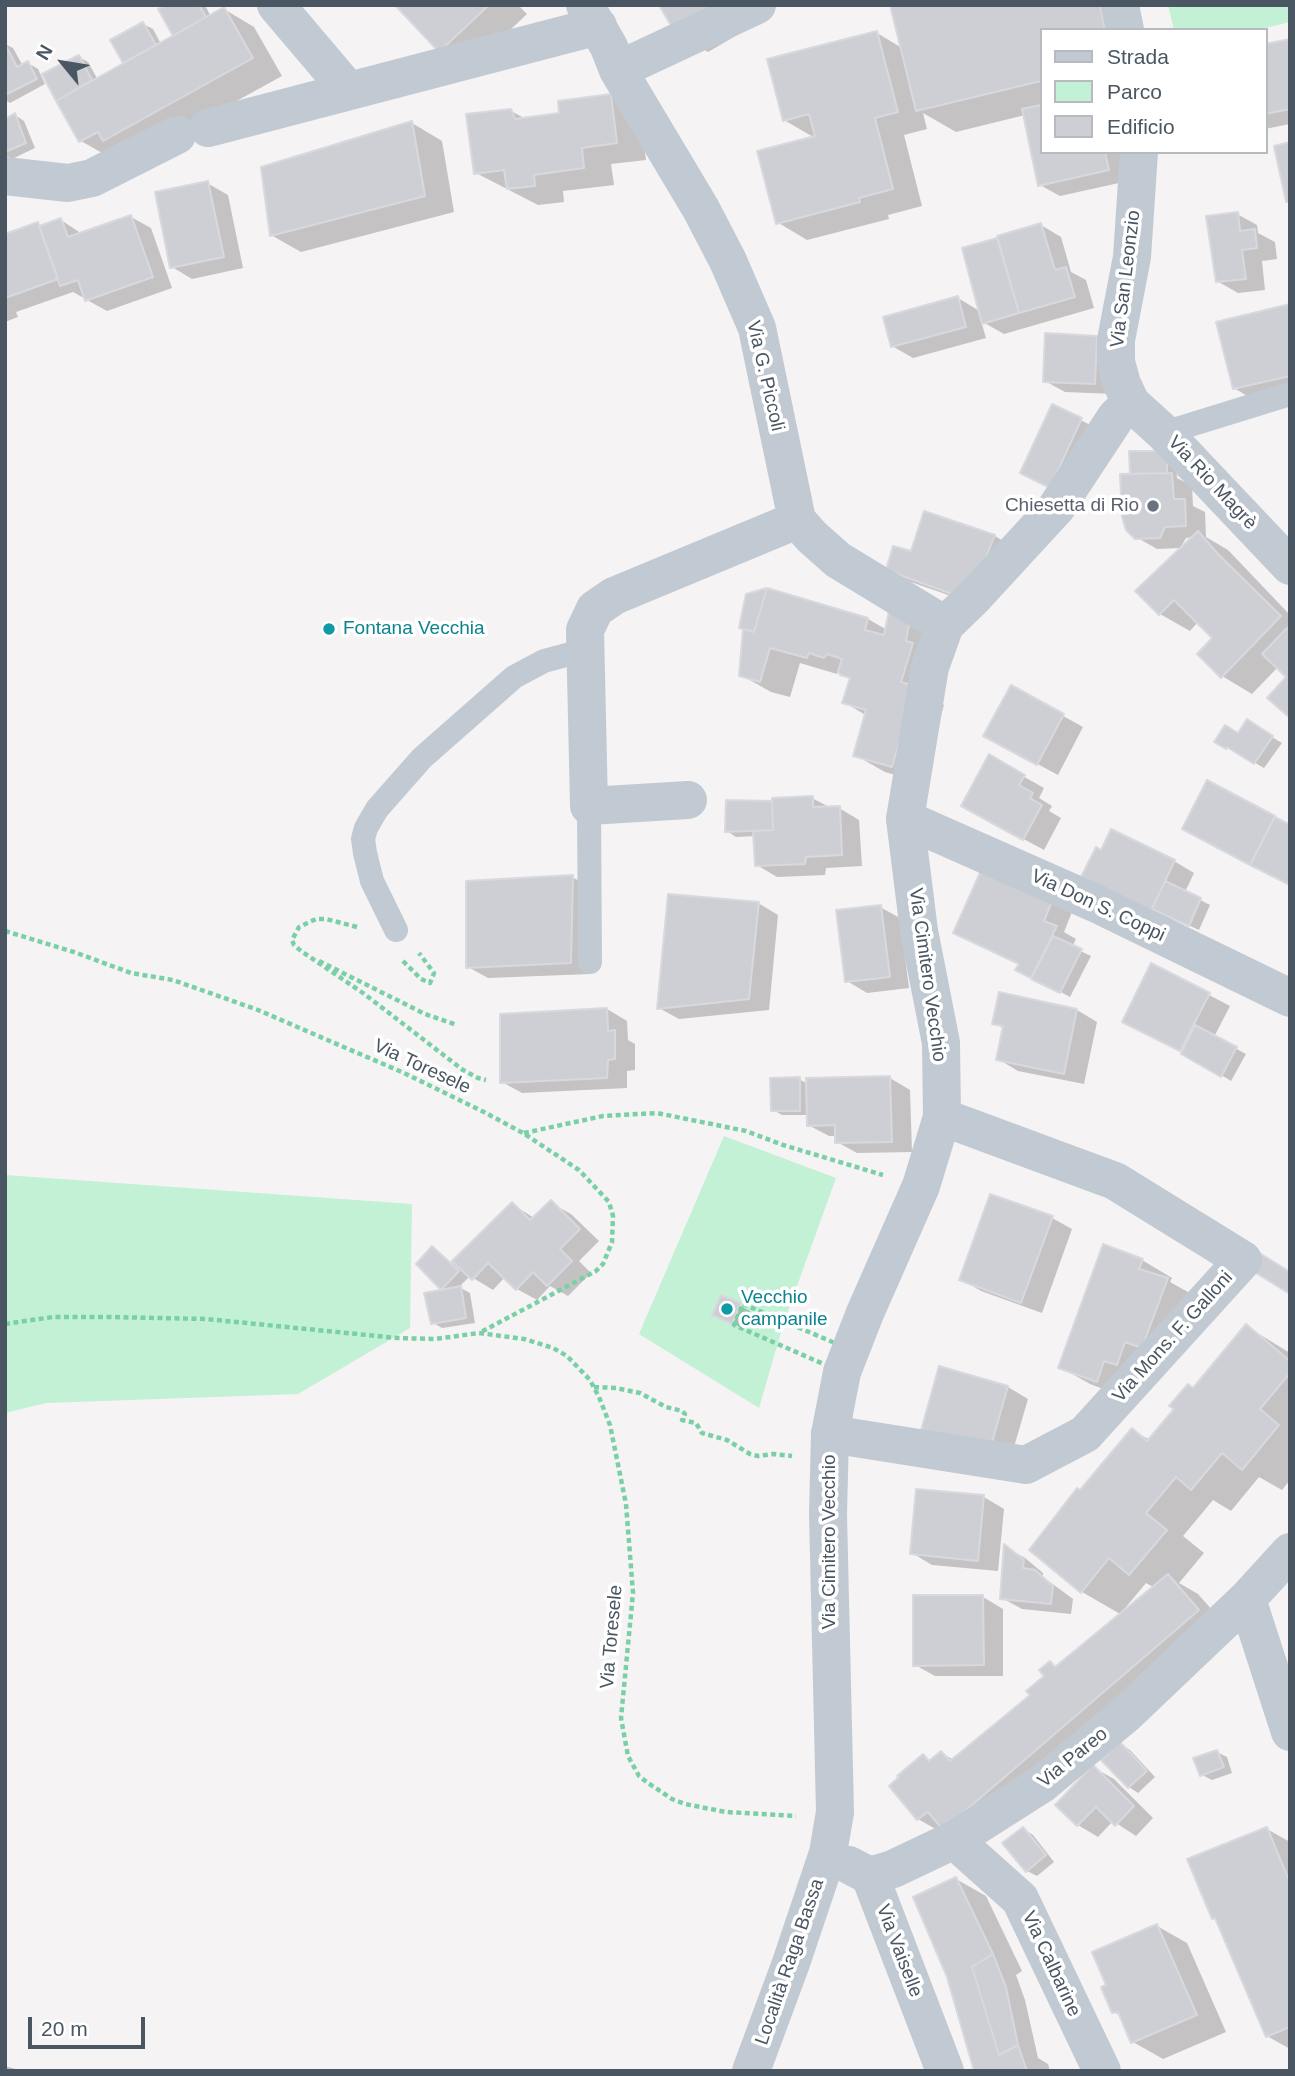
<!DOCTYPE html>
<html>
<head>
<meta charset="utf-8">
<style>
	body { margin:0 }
	#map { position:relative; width:1295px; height:2076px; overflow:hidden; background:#f5f3f3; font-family:Helvetica,sans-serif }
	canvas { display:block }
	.frame { position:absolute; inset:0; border:7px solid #4a5661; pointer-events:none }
	.legend { position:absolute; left:1040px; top:28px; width:228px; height:126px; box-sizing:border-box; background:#fff; border:2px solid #b7bbc0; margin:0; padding:9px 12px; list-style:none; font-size:21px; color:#4a5661 }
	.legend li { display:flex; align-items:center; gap:14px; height:35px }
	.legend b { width:35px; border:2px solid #b7bbc0 }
	.north { position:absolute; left:28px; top:28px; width:70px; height:70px; -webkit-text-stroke:5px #fff; paint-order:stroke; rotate:300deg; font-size:19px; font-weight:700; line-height:28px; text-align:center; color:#4a5661 }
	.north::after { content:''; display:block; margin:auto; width:24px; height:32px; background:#4a5661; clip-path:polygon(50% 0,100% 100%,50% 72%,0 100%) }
	.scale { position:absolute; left:28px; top:2017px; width:117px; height:32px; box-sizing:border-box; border:4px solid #4a5661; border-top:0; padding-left:9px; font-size:21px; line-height:24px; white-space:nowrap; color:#4a5661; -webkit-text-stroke:5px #fff; paint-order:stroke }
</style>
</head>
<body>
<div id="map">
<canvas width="1295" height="2076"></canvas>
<div class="frame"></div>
<ul class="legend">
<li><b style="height:9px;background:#c1cad2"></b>Strada</li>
<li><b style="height:19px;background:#c3f1d5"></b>Parco</li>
<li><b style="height:19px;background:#cdcfd5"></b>Edificio</li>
</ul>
<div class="north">N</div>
<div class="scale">20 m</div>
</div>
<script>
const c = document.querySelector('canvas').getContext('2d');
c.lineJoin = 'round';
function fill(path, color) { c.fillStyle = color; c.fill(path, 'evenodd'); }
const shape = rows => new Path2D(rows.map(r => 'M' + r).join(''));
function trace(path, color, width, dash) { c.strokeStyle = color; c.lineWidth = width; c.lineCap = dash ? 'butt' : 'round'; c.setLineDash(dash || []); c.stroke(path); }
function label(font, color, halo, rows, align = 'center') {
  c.font = font + ' Helvetica,sans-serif'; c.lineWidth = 7; c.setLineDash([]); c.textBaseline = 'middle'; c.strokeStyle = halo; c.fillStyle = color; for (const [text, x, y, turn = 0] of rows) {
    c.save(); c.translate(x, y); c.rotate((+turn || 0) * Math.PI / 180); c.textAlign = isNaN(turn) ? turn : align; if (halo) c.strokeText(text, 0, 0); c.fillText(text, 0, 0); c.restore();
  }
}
fill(shape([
	[1168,5,1290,5,1290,22,1257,30,1174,30],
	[724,1136,836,1178,784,1322,759,1408,639,1334],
	[5,1175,412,1204,410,1328,298,1394,46,1403,5,1413]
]), '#c3f1d5');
fill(shape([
	[169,5,205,5,211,17,224,9,254,27,282,76,135,157,111,158,81,141,45,75,79,57,88,62,98,80,127,63,125,62,143,24,153,29,161,44,176,36],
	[398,5,518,5,527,14,470,68],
	[892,5,1133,5,1138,30,1041,30,1041,152,1122,152,1128,181,1060,196,1040,185,1025,115,956,132,923,113,927,129,904,135,922,206,888,215,889,219,807,240,777,222,815,138,784,120,877,33,902,48],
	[768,17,708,52,678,34],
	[1290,41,1290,124,1265,129,1265,46],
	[5,44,13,48,23,66,28,63,38,69,45,84,10,103,5,100],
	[610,96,640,113,646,160,611,164,614,185,563,191,564,202,538,205,476,173,511,111,526,119,561,115],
	[15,115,24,121,35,148,12,159,5,155,5,121],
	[412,123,442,141,454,212,301,252,271,235],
	[207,183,228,195,243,268,192,279,172,267],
	[1237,214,1257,225,1258,233,1275,242,1277,259,1262,261,1265,290,1238,293,1217,281],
	[131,217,151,228,172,288,107,311,87,300,85,296,82,297,73,292,16,312,18,317,5,322,5,235,38,224,42,227,61,220,82,234],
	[1041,225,1061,237,1071,272,1086,280,1094,308,1004,334,981,321,986,338,913,358,892,346,958,298,981,312,964,249],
	[1290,306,1290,391,1254,400,1234,388],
	[1097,338,1117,350,1114,394,1065,392,1045,381],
	[1053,406,1102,431,1071,498,1022,473],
	[1176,458,1177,478,1192,486,1193,506,1205,512,1206,537,1228,550,1290,615,1290,716,1289,676,1278,667,1252,694,1222,676,1215,638,1198,622,1190,631,1160,614,1193,537,1186,538,1180,548,1157,549,1136,537,1132,475],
	[926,514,995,536,1015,548,974,604,908,581,888,570,912,553],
	[891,609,939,638,931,698,944,705,922,783,885,772,855,755,867,716,844,702,851,679,841,673,839,669,837,674,800,663,790,697,771,692,741,675,744,630,868,619,887,630],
	[1011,687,1083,727,1058,775,1006,747],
	[1247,722,1282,743,1264,768,1217,741,1239,735],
	[989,757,1044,788,1039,798,1052,806,1049,811,1061,818,1044,850,983,817],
	[812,798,831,808,839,808,859,820,862,866,826,868,825,875,777,877,757,865,755,836,736,837,727,831,728,802,774,803],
	[1174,861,1194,873,1185,892,1210,905,1199,930,1173,918,1172,921,1103,888],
	[985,867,1072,912,1064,932,1076,939,1072,947,1091,956,1070,997,1018,969,1020,965,955,933],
	[572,877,592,888,591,974,488,978,468,967],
	[758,903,778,915,769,1010,679,1019,659,1008],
	[880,907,900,918,909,988,867,993,847,981],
	[1152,965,1230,1006,1214,1037,1246,1054,1231,1081,1184,1052,1144,1032],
	[1000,994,1077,1010,1097,1022,1084,1084,1018,1071,998,1059,1004,1029,994,1023],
	[607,1009,627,1021,628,1040,635,1044,635,1070,627,1071,627,1088,522,1093,502,1082],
	[890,1078,910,1090,912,1152,857,1153,837,1142,837,1136,829,1136,808,1125,808,1115,782,1115,773,1110,799,1079,808,1084],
	[551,1203,571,1214,599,1241,579,1261,591,1273,568,1296,550,1286,537,1300,517,1289,505,1277,493,1290,470,1276,459,1287,470,1293,475,1323,442,1328,432,1322,445,1291,418,1264,433,1248,452,1263,512,1204,534,1218],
	[1052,1218,1072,1229,1042,1313,981,1291,961,1279],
	[1142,1260,1172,1278,1170,1282,1197,1297,1127,1398,1090,1384,1060,1367],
	[722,1297,750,1311,742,1328,724,1320],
	[1246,1326,1290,1353,1290,1480,1282,1490,1259,1477,1231,1511,1213,1500,1183,1536,1204,1553,1179,1583,1198,1594,1228,1628,948,1836,918,1819,923,1757,932,1761,941,1753,954,1760,1033,1695,1046,1676,1050,1663,1057,1667,1122,1615,1082,1592,1031,1550,1132,1430,1150,1440],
	[1146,1583,1155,1588,1121,1613],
	[940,1368,1008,1387,1028,1399,1009,1464],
	[984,1497,1004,1509,998,1571,932,1565,912,1553],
	[1006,1547,1025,1558,1043,1573,1043,1577,1073,1599,1071,1614,1022,1609,1002,1598],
	[983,1597,1003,1609,1003,1676,935,1676,915,1665],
	[1121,1744,1130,1750,1155,1777,1138,1793,1129,1787],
	[1217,1752,1227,1757,1232,1773,1212,1780,1202,1775],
	[1094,1768,1114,1779,1153,1818,1136,1836,1113,1821,1098,1837,1078,1825,1057,1805],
	[1023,1829,1033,1835,1054,1862,1037,1876,1027,1871],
	[1267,1829,1290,1842,1290,2049,1267,2036,1218,1920,1213,1918],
	[956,1879,986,1896,1022,1971,1016,1975,1025,2000,1038,2058,1048,2064,1050,2071,976,2071],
	[1157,1926,1187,1943,1226,2032,1163,2059,1133,2042,1122,2017,1114,2012,1109,1985],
	[5,2066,23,2071,5,2071]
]), '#0003');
const building = shape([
	[166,5,199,5,206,17,173,36,158,9,166,5],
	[395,5,489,5,439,52,395,5],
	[659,5,730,5,677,36,659,5],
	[890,5,1100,5,1105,30,1041,30,1041,81,916,111,890,5],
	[224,7,253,58,103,141,98,132,79,142,56,101,224,7],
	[143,22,156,45,123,63,110,40,143,22],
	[877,31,898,112,875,118,893,189,859,198,860,202,776,224,757,151,815,136,809,114,783,121,767,59,877,31],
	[1290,39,1290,109,1265,114,1265,44,1290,39],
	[5,44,17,67,28,61,37,79,5,95,5,44],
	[79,55,92,80,56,101,42,74,79,55],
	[611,94,617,143,582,148,584,168,534,175,535,186,507,189,504,170,474,174,466,114,511,109,515,119,559,113,558,101,611,94],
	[1041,105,1041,152,1105,152,1109,170,1038,186,1022,109,1041,105],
	[15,113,26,143,5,152,5,119,15,113],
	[412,121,425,196,270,236,261,167,412,121],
	[1290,142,1290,202,1286,202,1274,146,1290,142],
	[208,181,224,257,170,268,155,192,208,181],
	[1238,212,1240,231,1255,229,1257,248,1242,250,1246,279,1216,282,1206,216,1238,212],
	[131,215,153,277,85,301,78,280,60,286,39,226,61,218,68,237,131,215],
	[38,222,58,279,5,298,5,234,38,222],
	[1041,223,1055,270,1066,267,1075,297,1019,313,997,236,1041,223],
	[997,238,1019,313,982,324,962,248,997,238],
	[958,296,966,327,891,347,883,317,958,296],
	[1290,304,1290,376,1233,389,1216,322,1290,304],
	[1045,333,1097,336,1095,384,1043,382,1045,333],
	[1052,404,1082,418,1050,488,1020,473,1052,404],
	[1129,451,1167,451,1167,473,1130,474,1129,451],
	[1172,473,1174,499,1185,499,1186,526,1165,527,1160,538,1135,539,1126,530,1122,517,1120,474,1172,473],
	[924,511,995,535,981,570,952,594,886,570,893,546,911,551,924,511],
	[1198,531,1218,554,1281,616,1221,678,1197,654,1212,638,1174,600,1159,615,1135,591,1198,531],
	[767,588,868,618,865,630,884,635,890,606,910,619,906,641,913,643,901,682,915,686,892,767,853,756,866,710,842,703,850,678,840,675,838,671,842,659,827,654,824,658,809,653,807,658,770,648,760,682,739,676,743,629,754,632,767,588],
	[767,588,754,632,739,628,746,594,767,588],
	[1287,628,1290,630,1290,718,1267,698,1286,677,1262,654,1287,628],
	[1011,685,1064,714,1037,765,983,736,1011,685],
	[1247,719,1273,736,1254,764,1227,747,1226,749,1214,742,1225,725,1238,733,1247,719],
	[989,754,1025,775,1019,785,1033,793,1030,798,1042,805,1023,840,961,806,989,754],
	[1207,780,1275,816,1250,865,1182,829,1207,780],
	[813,796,813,807,840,806,842,855,806,857,805,864,755,866,753,831,773,830,772,798,813,796],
	[726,800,772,801,773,830,725,832,726,800],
	[1275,817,1290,825,1290,885,1250,865,1275,817],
	[1111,829,1175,860,1151,911,1081,877,1096,847,1101,850,1111,829],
	[984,864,1053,899,1044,921,1057,926,1031,978,1015,970,1019,964,953,933,984,864],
	[573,875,571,963,466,968,466,881,573,875],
	[1165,881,1201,898,1189,926,1152,909,1165,881],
	[668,894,759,902,749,999,657,1009,668,894],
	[881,905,890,977,845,982,836,910,881,905],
	[1053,936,1082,949,1060,993,1031,979,1053,936],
	[1151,963,1210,993,1180,1051,1122,1022,1151,963],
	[999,992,1077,1009,1064,1074,996,1060,1003,1026,992,1024,999,992],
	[607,1008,608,1031,615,1030,615,1059,608,1060,607,1078,500,1083,500,1014,607,1008],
	[1195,1025,1237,1047,1221,1077,1181,1054,1195,1025],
	[890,1076,892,1142,835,1143,835,1125,807,1126,806,1078,890,1076],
	[800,1077,800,1111,771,1111,770,1078,800,1077],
	[990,1194,1053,1216,1021,1303,959,1280,990,1194],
	[551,1200,580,1229,560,1249,572,1261,547,1286,533,1272,516,1290,488,1263,472,1280,452,1261,512,1202,530,1220,551,1200],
	[1103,1244,1143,1259,1139,1269,1168,1278,1142,1348,1125,1342,1117,1365,1104,1361,1097,1382,1058,1368,1103,1244],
	[432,1246,459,1271,441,1290,416,1264,432,1246],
	[1253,1249,1290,1272,1290,1294,1243,1265,1253,1249],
	[461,1286,466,1318,431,1324,424,1293,461,1286],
	[721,1295,741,1303,732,1324,712,1315,721,1295],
	[1246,1324,1290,1361,1290,1373,1260,1409,1279,1425,1242,1470,1222,1453,1191,1490,1176,1477,1146,1513,1167,1530,1129,1575,1109,1558,1081,1593,1029,1550,1077,1488,1080,1490,1132,1428,1147,1441,1174,1409,1169,1406,1188,1384,1193,1388,1246,1324],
	[939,1366,1008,1386,989,1453,920,1434,939,1366],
	[916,1489,984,1495,978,1561,910,1554,916,1489],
	[1004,1544,1024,1560,1023,1568,1035,1570,1053,1586,1051,1604,1000,1599,1004,1544],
	[1168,1574,1199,1610,943,1830,928,1812,917,1820,889,1786,899,1777,897,1776,923,1754,929,1761,941,1751,950,1761,1030,1695,1026,1691,1044,1676,1039,1670,1050,1661,1055,1667,1168,1574],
	[913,1595,983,1595,984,1665,913,1666,913,1595],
	[1120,1742,1147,1771,1128,1788,1101,1760,1120,1742],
	[1217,1750,1224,1767,1200,1776,1193,1758,1217,1750],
	[1093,1765,1134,1806,1115,1826,1096,1807,1077,1826,1055,1805,1093,1765],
	[1023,1827,1046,1855,1026,1872,1002,1843,1023,1827],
	[1267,1827,1290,1883,1290,2027,1266,2037,1215,1918,1212,1919,1187,1859,1267,1827],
	[956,1877,993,1954,972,1967,999,2055,1018,2045,1027,2071,974,2071,947,1977,913,1897,956,1877],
	[1157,1924,1197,2015,1131,2043,1118,2012,1112,2013,1101,1987,1106,1985,1092,1952,1157,1924],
	[993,1954,1006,1987,1018,2045,999,2055,972,1967,993,1954]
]);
fill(building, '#cdcfd5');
trace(building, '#d7d9de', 2);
trace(shape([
	[357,927,326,919,316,919,299,927,292,940,294,945,301,951,363,993,463,1070,478,1078,486,1080],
	[5,931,74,952,131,973,173,980,258,1010,404,1073,484,1112,523,1133,579,1170,609,1202,613,1216,612,1242,603,1264,596,1271,481,1332],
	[319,961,425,1014,457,1025],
	[403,961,421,979,430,983,434,973,419,953],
	[524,1133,603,1116,657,1113,746,1131,783,1145,883,1175],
	[743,1304,849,1349,842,1372,734,1325,743,1304],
	[5,1324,53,1317,110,1317,206,1319,397,1338,435,1339,479,1333,524,1339,553,1348,567,1356,590,1380,599,1397,610,1425,626,1504,633,1593,621,1718,628,1756,639,1776,648,1783,672,1799,685,1804,726,1812,796,1816],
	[594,1387,616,1388,640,1393,666,1407,682,1411,685,1414,682,1420,696,1423,702,1433,727,1440,750,1454,758,1456,773,1454,792,1456]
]), '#7ad0a6', 4.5, [5, 3.5]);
trace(shape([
	[1164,433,1290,394],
	[589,806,590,962],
	[396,930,372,881,365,853,363,839,366,828,377,809,422,758,514,677,544,661,585,650]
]), '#c1cad2', 24);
trace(shape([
	[276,5,349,91],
	[585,5,609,47,618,70,701,209,728,261,757,328,797,520,812,537,838,560,945,625],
	[618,70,757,5],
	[208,128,598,26],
	[5,176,68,183,92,178,177,135],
	[688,800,589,806,585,630,595,609,614,596,797,520],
	[905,819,1095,903,1290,998],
	[830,1434,1026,1465,1085,1434,1243,1260,1115,1181,942,1117],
	[1247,1599,1290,1732],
	[954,1840,1020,1899,1102,2071],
	[849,1865,870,1876,945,2071],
	[870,1876,893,1869,954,1840,1042,1784,1125,1715,1247,1599,1290,1552]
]), '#c1cad2', 38);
trace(shape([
	[1120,5,1125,30],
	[1139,152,1132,257,1116,340,1116,362,1122,384,1131,403,1164,433,1290,566],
	[751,2071,791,1963,828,1853,835,1812,828,1514,830,1434,842,1372,865,1313,921,1186,942,1117,941,1043,919,931,905,819,930,667,945,625,975,596,1056,508,1116,417,1131,403]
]), '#c1cad2', 38);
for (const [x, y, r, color] of [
	[1153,506,7,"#6b7280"],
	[329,629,7,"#0f9aa8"],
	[727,1309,7,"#0f9aa8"]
]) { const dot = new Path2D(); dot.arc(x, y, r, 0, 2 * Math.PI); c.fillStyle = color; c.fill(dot); trace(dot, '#fff', 2.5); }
label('19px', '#4a5661', '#fff', [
	["Via San Leonzio",1126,279,-83],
	["Via G. Piccoli",765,376,77],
	["Via Rio Magrè",1212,483,47],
	["Via Don S. Coppi",1098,906,25],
	["Via Cimitero Vecchio",927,975,82],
	["Via Toresele",422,1067,25],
	["Via Mons. F. Galloni",1173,1337,-48],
	["Via Cimitero Vecchio",830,1542,-90],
	["Via Toresele",612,1637,-85],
	["Via Pareo",1073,1758,-39],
	["Via Vaiselle",899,1951,69],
	["Località Raga Bassa",790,1962,-71],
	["Via Calbarine",1051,1964,65]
]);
label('19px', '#5b616d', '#fff', [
	["Chiesetta di Rio",1139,506]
], 'right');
label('19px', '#0d838f', '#fff', [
	["Fontana Vecchia",343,629],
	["Vecchio",741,1298],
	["campanile",741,1320]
], 'left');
</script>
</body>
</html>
